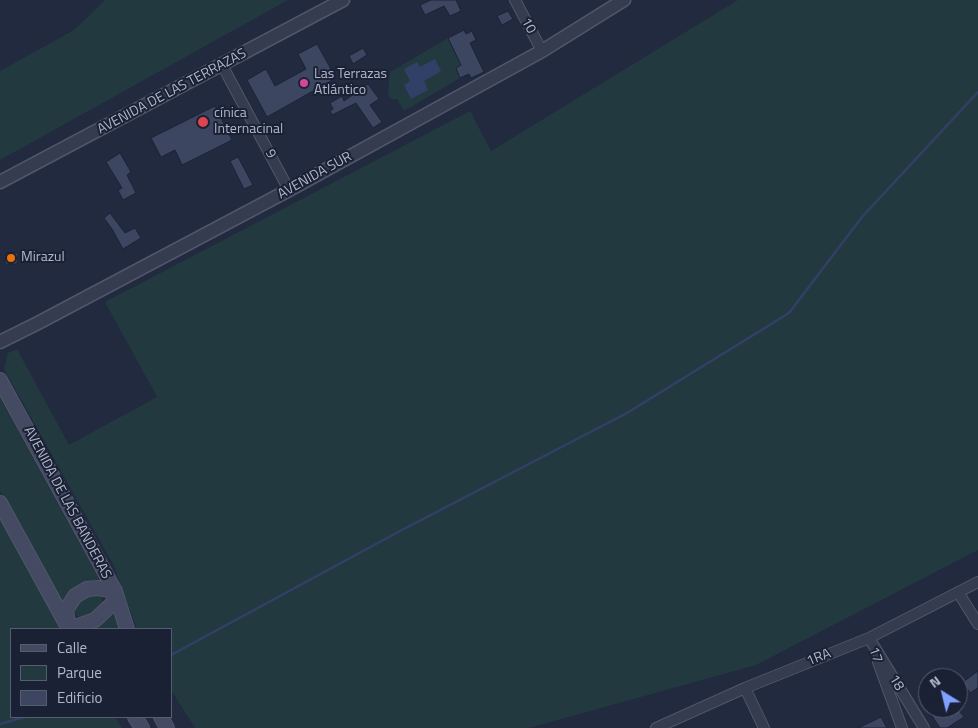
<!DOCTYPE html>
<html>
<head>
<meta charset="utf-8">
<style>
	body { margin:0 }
	#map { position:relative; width:978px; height:728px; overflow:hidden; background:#212a3f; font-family:"Titillium Web",sans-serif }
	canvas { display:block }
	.legend { position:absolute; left:10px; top:628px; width:162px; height:90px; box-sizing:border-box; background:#1a2134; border:1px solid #565d70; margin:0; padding:6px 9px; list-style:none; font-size:15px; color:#b1b7ca }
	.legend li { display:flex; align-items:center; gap:10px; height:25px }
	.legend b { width:25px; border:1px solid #565d70 }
	.north { position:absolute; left:918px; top:668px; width:50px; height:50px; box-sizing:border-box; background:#1a2134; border:1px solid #565d70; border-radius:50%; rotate:324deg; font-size:14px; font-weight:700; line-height:20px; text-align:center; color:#b1b7ca }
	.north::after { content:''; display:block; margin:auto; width:18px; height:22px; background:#81a1ff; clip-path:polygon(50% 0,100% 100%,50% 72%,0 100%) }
</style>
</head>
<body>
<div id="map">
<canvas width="978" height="728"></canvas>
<ul class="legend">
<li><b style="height:6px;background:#434a62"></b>Calle</li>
<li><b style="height:14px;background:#233940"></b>Parque</li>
<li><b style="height:14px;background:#3c4660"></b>Edificio</li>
</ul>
<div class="north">N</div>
</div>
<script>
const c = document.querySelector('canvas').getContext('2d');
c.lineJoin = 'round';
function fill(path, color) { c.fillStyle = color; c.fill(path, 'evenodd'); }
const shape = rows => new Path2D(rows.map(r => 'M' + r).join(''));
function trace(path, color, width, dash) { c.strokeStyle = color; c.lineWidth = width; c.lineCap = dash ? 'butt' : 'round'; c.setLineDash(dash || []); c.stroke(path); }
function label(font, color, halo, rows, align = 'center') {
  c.font = font + ' "Titillium Web",sans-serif'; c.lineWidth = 4; c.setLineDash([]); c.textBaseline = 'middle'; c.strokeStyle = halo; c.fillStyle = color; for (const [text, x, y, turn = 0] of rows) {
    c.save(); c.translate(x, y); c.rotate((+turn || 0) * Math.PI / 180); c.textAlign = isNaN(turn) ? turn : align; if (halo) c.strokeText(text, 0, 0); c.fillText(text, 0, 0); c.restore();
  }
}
fill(shape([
	[105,0,288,0,0,160,0,71,74,30],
	[738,0,978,0,978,550,756,665,529,728,195,728,171,690,171,629,137,629,114,566,4,369,8,353,17,349,69,445,157,397,105,302,470,111,491,151],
	[448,38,461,65,456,68,460,78,404,111,397,99,391,99,388,93,390,72],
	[0,398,99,579,78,585,61,603,0,491],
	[0,518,65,629,11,629,11,717,115,717,122,728,0,728],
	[96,594,101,597,103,602,96,612,83,617,77,616,74,611,76,604,87,595],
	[114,614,117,617,121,629,86,629,100,625,110,616]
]), '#233940');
fill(shape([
	[435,59,441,71,424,81,428,90,411,99,404,85,410,81,404,69,417,62,420,67]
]), '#314066');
trace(shape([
	[171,655,400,531,627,413,789,313,862,217,978,92],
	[0,724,24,717]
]), '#314066', 2.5);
const building = shape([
	[431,0,456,0,461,11,450,16,444,6,425,15,420,5,431,0],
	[508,11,513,19,502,25,497,16,508,11],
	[464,30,466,34,472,31,476,40,470,43,484,72,471,78,469,74,460,78,456,68,461,65,448,38,464,30],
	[317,44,336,78,267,117,247,80,266,69,275,86,306,69,298,54,317,44],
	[363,48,367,55,353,64,349,56,363,48],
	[368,84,379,99,370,105,382,122,373,128,356,103,332,115,330,111,333,109,330,103,342,96,344,101,368,84],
	[215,106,232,140,182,165,175,150,161,157,151,138,215,106],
	[120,153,131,172,127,175,136,193,123,200,118,190,122,188,106,162,120,153],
	[238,157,253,185,244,189,230,161,238,157],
	[110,213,125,233,135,228,141,238,123,249,112,229,104,218,110,213],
	[6,253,18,253,17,264,5,264,6,253],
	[978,671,978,688,970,693,963,682,978,671],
	[927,708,957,708,964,717,947,728,940,728,927,708],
	[881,717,887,728,858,728,881,717]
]);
fill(building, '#3c4660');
trace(building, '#1c2336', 1);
const minor = shape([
	[515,0,542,51],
	[222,65,289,190],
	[958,592,978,624],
	[869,638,924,728],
	[878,662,902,728],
	[745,688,764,728],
	[656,728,745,688,869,638,978,582]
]);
const tertiary = shape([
	[0,182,343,0],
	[0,342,38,323,289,190,542,51,624,0]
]);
const secondary = shape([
	[0,380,115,591,127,629],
	[0,503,69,629],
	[98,588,115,591,113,603,95,620,69,629,66,610,75,596,87,589,98,588],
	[135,717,142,728],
	[161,717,167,728]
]);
trace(minor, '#50576a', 12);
trace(tertiary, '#50576a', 15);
trace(secondary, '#50576a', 16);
trace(minor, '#353c4f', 10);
trace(tertiary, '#353c4f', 12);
trace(secondary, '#434a62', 14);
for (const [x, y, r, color] of [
	[304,83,5,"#d1479c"],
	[203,122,6,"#e0444e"],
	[11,258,5,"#e8710a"]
]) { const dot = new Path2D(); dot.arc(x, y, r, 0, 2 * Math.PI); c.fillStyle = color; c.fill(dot); trace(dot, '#1a2134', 2); }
label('14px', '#b1b7ca', '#1a2134', [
	["10",528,26,62],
	["AVENIDA DE LAS TERRAZAS",172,92,-28],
	["9",270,154,62],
	["AVENIDA SUR",315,176,-29],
	["AVENIDA DE LAS BANDERAS",67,503,62],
	["17",875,655,70],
	["1RA",819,658,-22],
	["18",896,683,59]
]);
label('14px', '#b1b7ca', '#1a2134', [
	["Las Terrazas",314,75],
	["Atlántico",314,91],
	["cínica",214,114],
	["Internacinal",214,130],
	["Mirazul",21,258]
], 'left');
</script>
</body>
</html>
